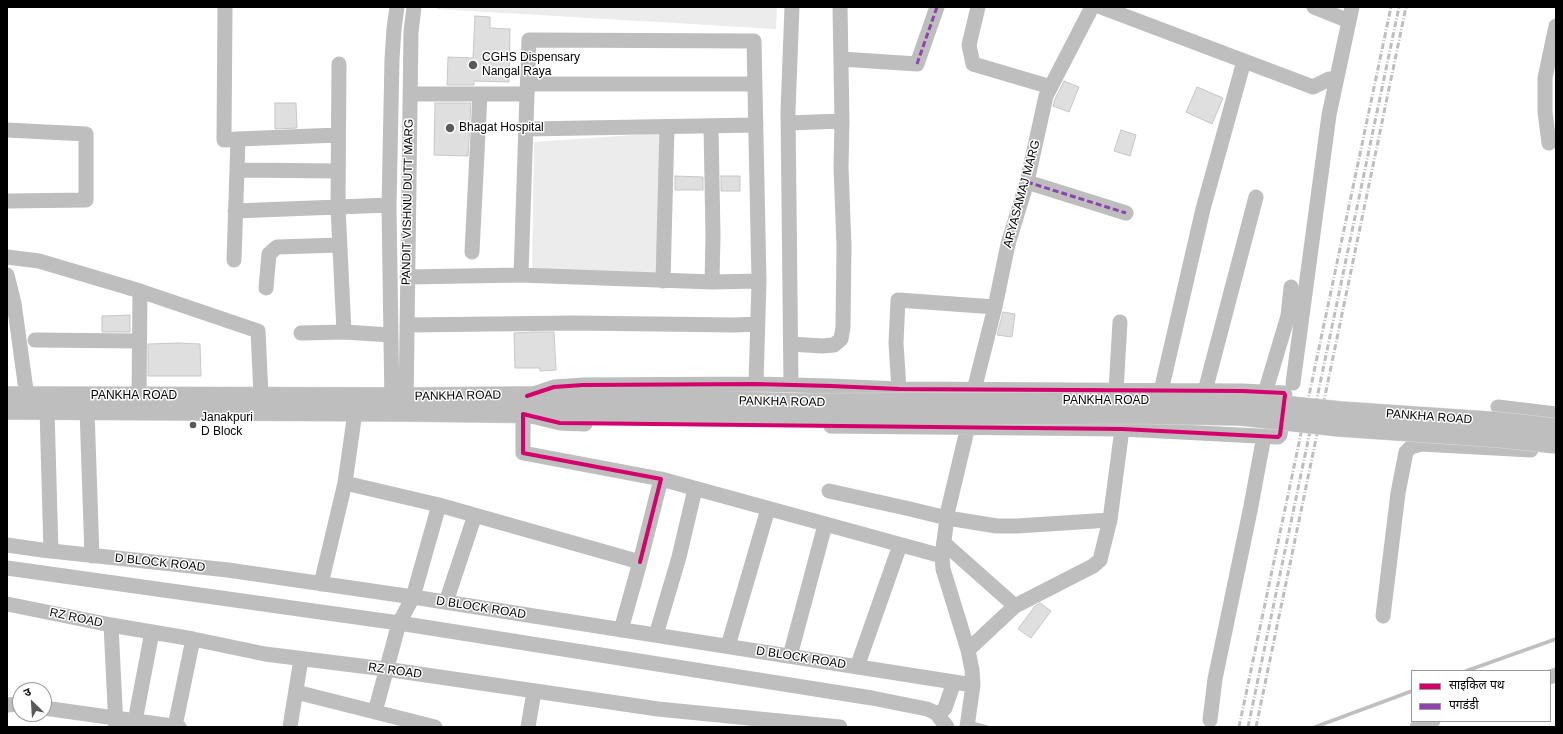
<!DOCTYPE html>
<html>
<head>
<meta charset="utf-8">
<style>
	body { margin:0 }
	#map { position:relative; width:1563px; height:734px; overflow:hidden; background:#fff; font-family:Helvetica,"Noto Sans Devanagari",sans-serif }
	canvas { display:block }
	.frame { position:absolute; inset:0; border:8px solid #000; pointer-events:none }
	.legend { position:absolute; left:1411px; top:670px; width:140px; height:52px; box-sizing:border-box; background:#fff; border:1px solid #999; margin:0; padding:5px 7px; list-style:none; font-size:12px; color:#000 }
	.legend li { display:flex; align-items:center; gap:8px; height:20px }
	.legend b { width:20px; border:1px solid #999 }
	.north { position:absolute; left:12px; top:682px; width:40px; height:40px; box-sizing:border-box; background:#fff; border:1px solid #999; border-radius:50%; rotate:335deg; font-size:11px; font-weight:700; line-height:16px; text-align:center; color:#000 }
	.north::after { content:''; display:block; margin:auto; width:14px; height:18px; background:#595959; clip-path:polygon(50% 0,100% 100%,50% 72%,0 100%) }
</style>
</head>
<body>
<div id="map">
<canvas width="1563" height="734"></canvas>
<div class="frame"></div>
<ul class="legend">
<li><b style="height:5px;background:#d6006c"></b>साइकिल पथ</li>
<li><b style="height:5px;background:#8e44ad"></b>पगडंडी</li>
</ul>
<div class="north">उ</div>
</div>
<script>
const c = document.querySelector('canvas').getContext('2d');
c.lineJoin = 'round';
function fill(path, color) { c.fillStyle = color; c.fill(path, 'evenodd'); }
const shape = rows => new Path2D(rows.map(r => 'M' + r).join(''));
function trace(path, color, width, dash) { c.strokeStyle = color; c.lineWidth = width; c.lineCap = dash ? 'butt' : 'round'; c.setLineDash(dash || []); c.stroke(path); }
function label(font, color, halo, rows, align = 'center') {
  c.font = font + ' Helvetica,sans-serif'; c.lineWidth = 3; c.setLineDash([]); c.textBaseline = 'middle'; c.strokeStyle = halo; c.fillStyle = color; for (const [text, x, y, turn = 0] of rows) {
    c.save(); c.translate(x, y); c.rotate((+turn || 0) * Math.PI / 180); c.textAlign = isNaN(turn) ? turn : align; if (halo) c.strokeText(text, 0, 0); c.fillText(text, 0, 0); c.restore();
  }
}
fill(shape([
	[438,7,777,7,776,29,437,9],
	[661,133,657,274,532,270,534,142]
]), '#ececec');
trace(shape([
	[1466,671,1556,639],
	[975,724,987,727],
	[1315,727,1412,691]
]), '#bfbfbf', 3.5);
const building = shape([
	[475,16,490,17,490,28,510,29,509,82,474,81,474,85,447,85,448,57,473,58,475,16],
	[1064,81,1079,87,1069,112,1053,106,1055,99,1064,81],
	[1197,87,1223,98,1212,124,1186,112,1197,87],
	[275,103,296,103,297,128,275,129,275,103],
	[435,103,471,103,468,156,434,155,435,103],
	[1121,130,1136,135,1130,156,1114,151,1121,130],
	[675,176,703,177,703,190,675,190,675,176],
	[721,176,740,176,740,191,721,191,721,176],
	[1003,312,1015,314,1012,337,997,335,1003,312],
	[130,315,130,332,102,332,102,316,130,315],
	[533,332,554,332,556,370,540,371,540,368,515,368,514,333,533,332],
	[179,343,200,344,201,376,148,376,148,344,179,343],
	[1040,603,1051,611,1031,638,1018,629,1035,606,1040,603]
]);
fill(building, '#dfdfdf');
trace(building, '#c7c7c7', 1);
const major = shape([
	[7,396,406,397,527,396,807,403],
	[7,410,406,412,800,417]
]);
trace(major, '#dbdbdb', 20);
trace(shape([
	[225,7,224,140,238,139,234,260],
	[978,7,969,45,973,64,1051,87],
	[1101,7,1313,87,1329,79,1336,82],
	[1314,7,1349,21],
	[841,59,917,64,937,7],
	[339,64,338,207,344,332],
	[528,84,755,84],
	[410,94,527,94,529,40,754,41,759,281,756,384],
	[788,123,842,121],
	[711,126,713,236,712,282],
	[526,129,756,125],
	[7,130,86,134,86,200,7,201],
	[238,139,338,135],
	[1549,143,1545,112,1545,78,1556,26],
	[237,170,338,171],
	[1027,182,1126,213],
	[235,211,389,205],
	[472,252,480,94],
	[7,257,39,261,140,291,258,331,261,396],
	[7,275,14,303,27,397],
	[521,275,527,94],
	[407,277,521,275,712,282,759,281],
	[663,281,667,127],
	[266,288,269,254,277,247,340,245],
	[407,325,575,323,735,325,758,324],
	[301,333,344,332,391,335],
	[35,340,139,341],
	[791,344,822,346,834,345,841,339,843,327,844,246,841,167,842,121,840,7],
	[1293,383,1329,115,1352,7],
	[791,385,788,111,792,7],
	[899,389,896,343,898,300,995,307],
	[974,390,995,307,1008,244,1027,182,1046,96,1092,7],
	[1116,391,1120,322],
	[1161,391,1203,209,1244,61],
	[1205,391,1256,197],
	[1265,393,1288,316,1291,287],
	[533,394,554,387,583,385,756,384,831,386,899,389,1242,391,1284,393,1285,395,1280,435,1278,437,1122,429,831,426],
	[139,396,140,291],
	[392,407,389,205,392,59,394,29,397,7],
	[1498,407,1556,414],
	[406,408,411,32,414,7],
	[47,410,51,551],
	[87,410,92,556],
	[585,424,560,423,523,414,523,453,661,479,640,562],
	[661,479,942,556],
	[345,483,439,505,640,562,621,630],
	[829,491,910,509,947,518,997,526,1017,526,1110,520],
	[944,543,1015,606],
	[7,545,42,550,228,570,413,597,973,685],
	[7,568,399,623,872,698,927,709,936,713,947,727],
	[321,584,345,483,355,412],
	[446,602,475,515],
	[7,604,111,625,193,639,265,654,385,669,658,709,840,727],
	[1383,616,1398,493,1406,452,1411,447,1421,444,1531,450],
	[111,625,116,727],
	[656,635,679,557,695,489],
	[728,646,768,509],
	[968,650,1015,606,1093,566,1100,560,1110,520,1122,429],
	[790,656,825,525],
	[857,667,900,545],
	[1550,677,1556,675],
	[296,692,435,727],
	[7,705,20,704],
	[44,708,179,727],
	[375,712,399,623,413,597,439,505],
	[938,715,945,708,954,682],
	[1210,720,1215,679,1250,511,1264,436],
	[135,721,152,632],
	[175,726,193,639],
	[290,727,301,659],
	[528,727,534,692],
	[967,727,973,685,972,670,968,650,943,569,942,556,948,510,970,418],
	[1417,727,1433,721]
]), '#bebebe', 15);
trace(major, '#bebebe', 19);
trace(shape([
	[1239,727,1391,7],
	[1248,727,1399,7],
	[1256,727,1406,7]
]), '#bebebe', 3, [6, 2, 1, 2]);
const majorBridge = shape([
	[807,403,1241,401,1341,411,1503,422,1556,428],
	[800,417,1129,414,1241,416,1339,427,1500,438,1556,444]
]);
trace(majorBridge, '#dbdbdb', 20, []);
trace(majorBridge, '#bebebe', 19);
trace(shape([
	[917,64,937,7],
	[1027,182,1126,213]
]), '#8e44ad', 3, [6, 3]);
trace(shape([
	[527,396,554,387,583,385,756,384,831,386,899,389,1242,391,1284,393,1285,395,1280,435,1278,437,1122,429,560,423,523,414,523,453,661,479,640,562]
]), '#d6006c', 4);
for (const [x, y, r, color] of [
	[473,65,5,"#595959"],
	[450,128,5,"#595959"],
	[193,425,4,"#595959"]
]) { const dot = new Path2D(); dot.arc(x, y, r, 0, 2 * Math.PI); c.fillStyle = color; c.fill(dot); trace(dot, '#fff', 1.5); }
label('12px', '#000', '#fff', [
	["CGHS Dispensary",482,58],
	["Nangal Raya",482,72],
	["Bhagat Hospital",459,128],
	["Janakpuri",201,418],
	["D Block",201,432]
], 'left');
label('12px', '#000', '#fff', [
	["ARYASAMAJ MARG",1022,194,-75],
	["PANDIT VISHNU DUTT MARG",408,202,-89],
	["PANKHA ROAD",134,396],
	["PANKHA ROAD",458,396,-1],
	["PANKHA ROAD",1106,401],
	["PANKHA ROAD",782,402,1],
	["PANKHA ROAD",1429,417,4],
	["D BLOCK ROAD",160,563,6],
	["D BLOCK ROAD",481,608,9],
	["RZ ROAD",76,618,12],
	["D BLOCK ROAD",801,658,9],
	["RZ ROAD",395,671,8]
]);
</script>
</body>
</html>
